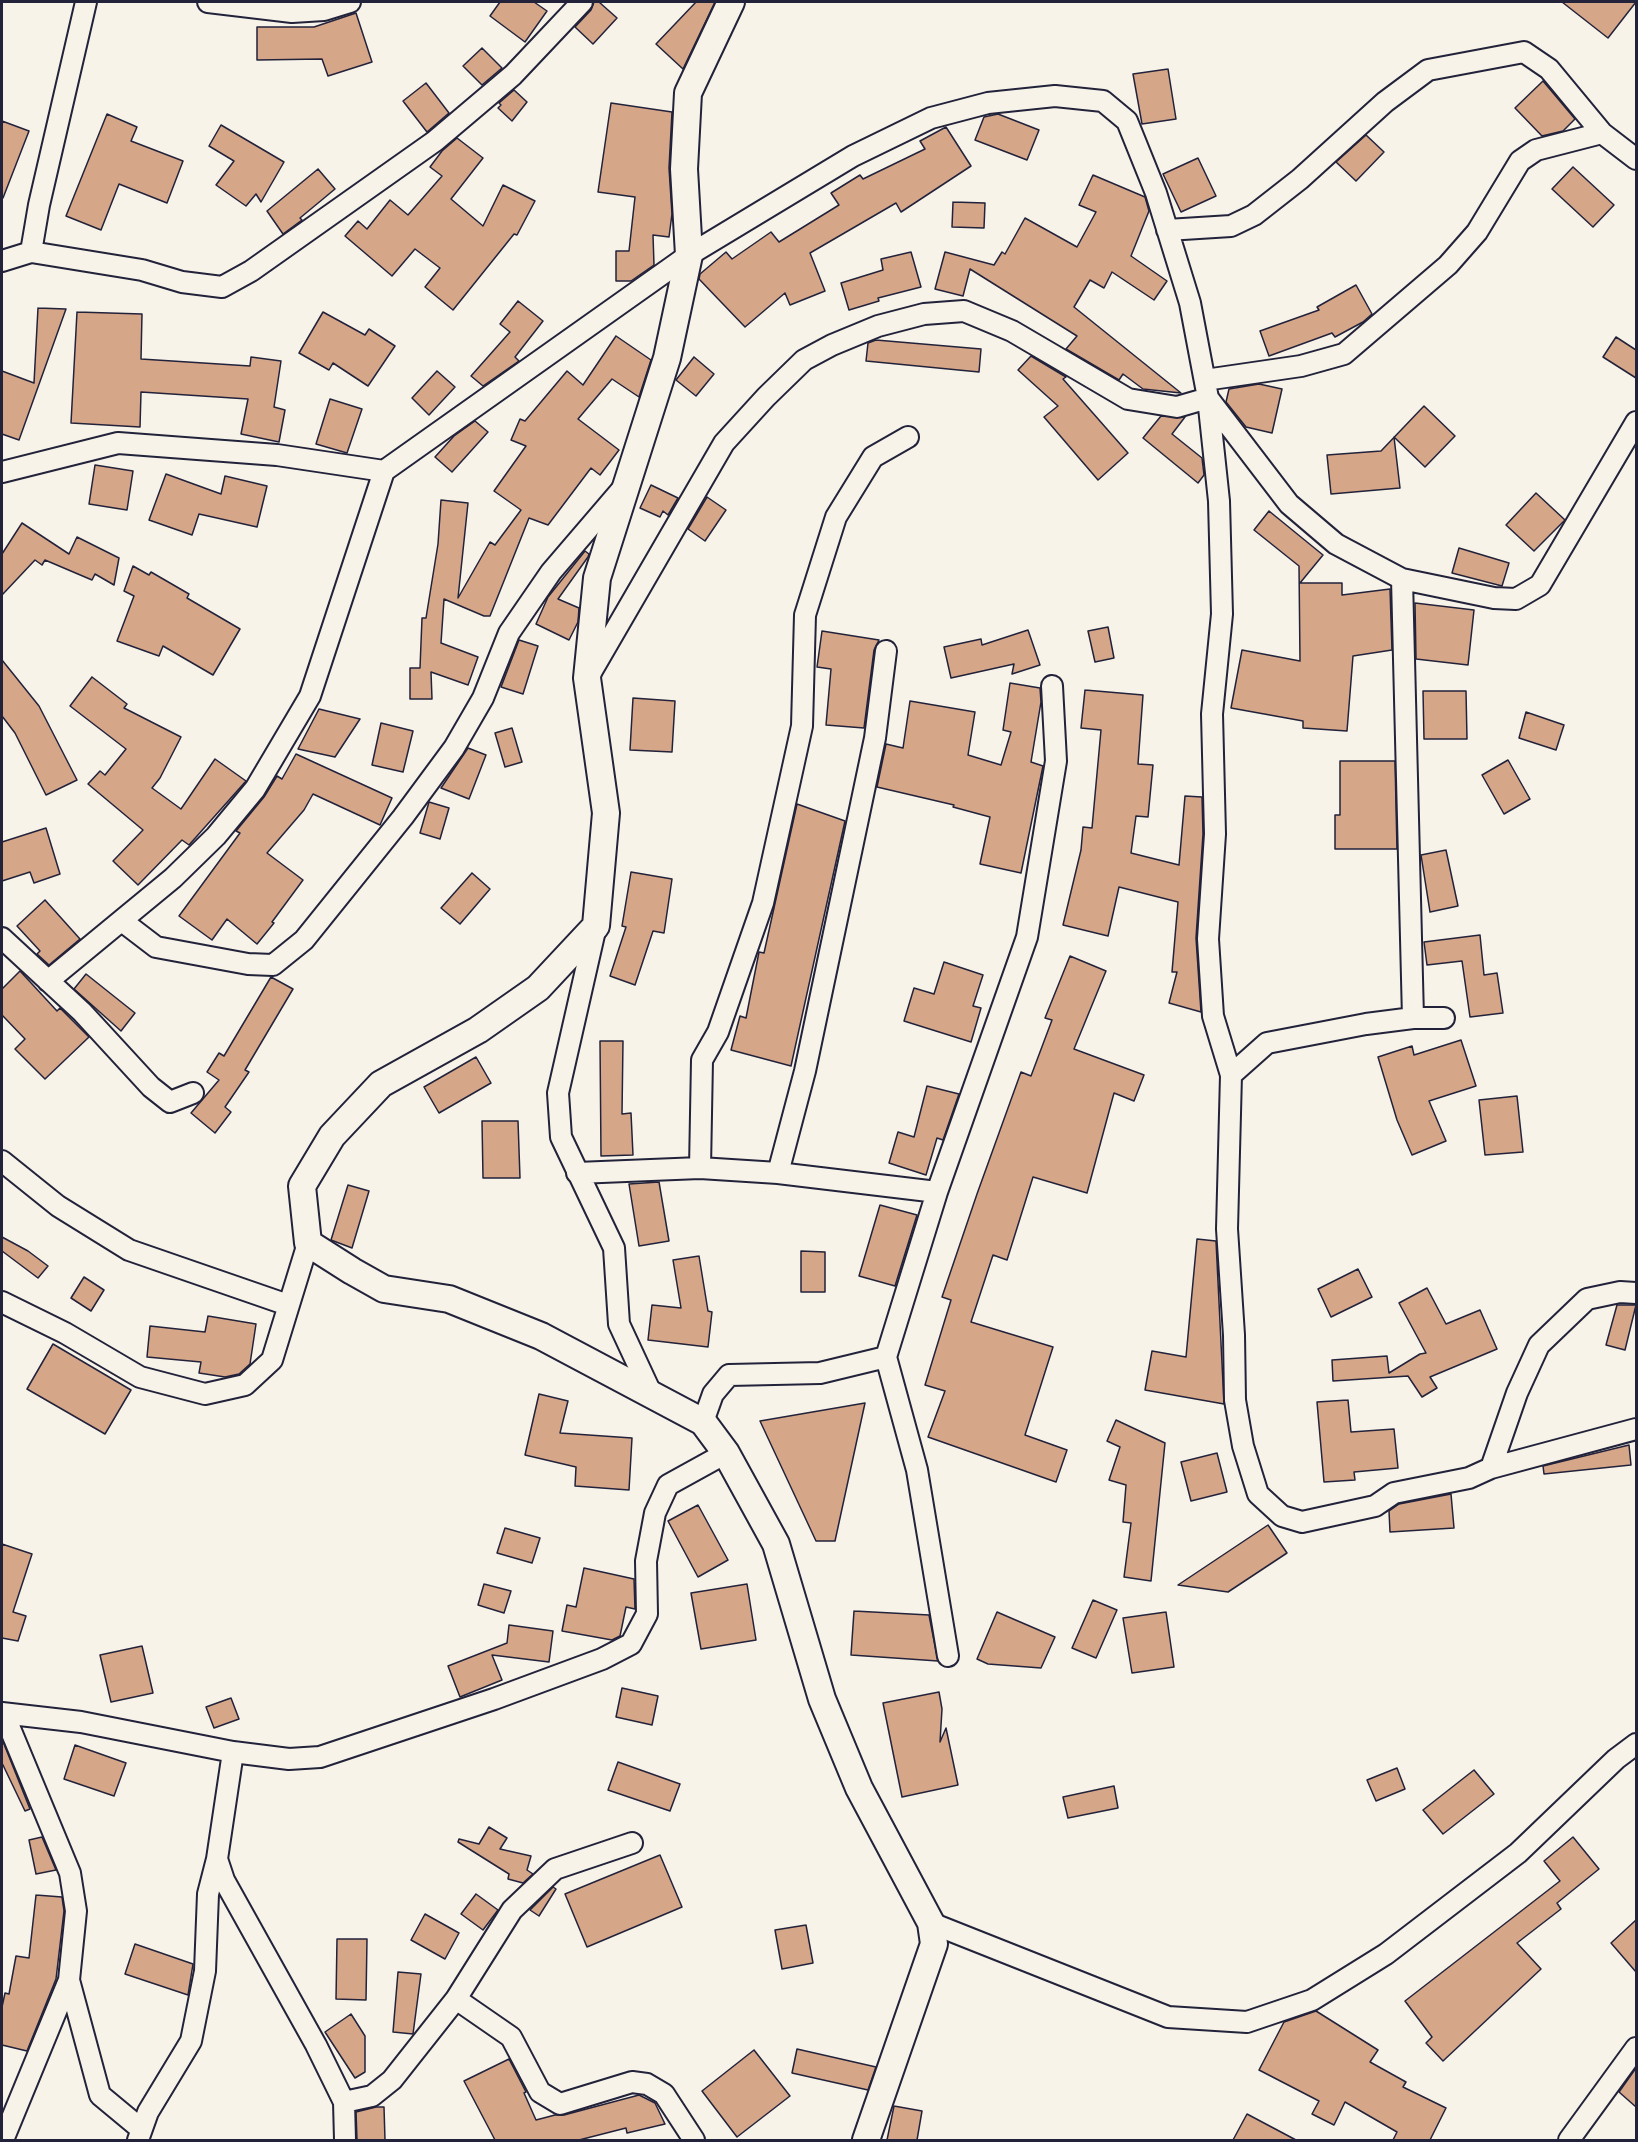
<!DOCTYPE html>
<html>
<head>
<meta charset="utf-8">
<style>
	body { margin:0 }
	#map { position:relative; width:1638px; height:2142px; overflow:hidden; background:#f7f3e8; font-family:"Architects Daughter",sans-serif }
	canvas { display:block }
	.frame { position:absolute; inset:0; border:3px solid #22223b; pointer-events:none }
</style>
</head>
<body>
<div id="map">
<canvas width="1638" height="2142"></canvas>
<div class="frame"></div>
</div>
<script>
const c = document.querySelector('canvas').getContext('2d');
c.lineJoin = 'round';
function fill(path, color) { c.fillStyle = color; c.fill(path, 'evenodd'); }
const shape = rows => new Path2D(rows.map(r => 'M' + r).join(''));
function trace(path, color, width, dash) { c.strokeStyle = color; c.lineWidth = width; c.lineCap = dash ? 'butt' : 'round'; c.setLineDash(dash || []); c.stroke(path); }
const building = shape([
	[500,2,534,2,547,11,525,42,490,16,500,2],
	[594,2,599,2,617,18,593,44,575,27,591,10,594,2],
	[696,2,715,2,683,69,656,44,696,2],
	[1562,2,1636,2,1608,38,1562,2],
	[356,13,372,62,328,76,322,59,257,60,257,27,314,27,356,13],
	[482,48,502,68,482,85,463,66,482,48],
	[1168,69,1176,119,1142,124,1133,74,1168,69],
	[1543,81,1575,119,1563,131,1542,136,1515,108,1543,81],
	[426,83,449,113,427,132,403,101,426,83],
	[514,90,527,102,512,121,498,108,501,105,499,103,514,90],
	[611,103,672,112,669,168,672,214,669,237,653,235,654,265,631,281,616,281,616,251,629,251,635,197,598,192,611,103],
	[107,114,137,127,131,141,183,161,167,203,119,184,101,230,66,216,107,114],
	[998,114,1039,130,1027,160,975,140,984,117,998,114],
	[2,121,29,131,3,198,2,198,2,121],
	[221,125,284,162,261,202,256,194,246,206,216,185,234,161,209,146,221,125],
	[946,127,971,166,901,212,896,203,810,253,825,291,790,305,785,293,745,327,699,279,700,274,726,252,732,259,771,232,779,242,839,205,831,193,860,175,863,179,925,149,920,141,946,127],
	[1366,135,1384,152,1356,181,1336,162,1366,135],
	[457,138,483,158,451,199,483,226,503,185,535,201,517,235,514,234,453,310,425,287,440,268,415,249,392,276,345,236,358,221,367,229,390,200,408,215,442,176,430,167,442,151,457,138],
	[1198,158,1216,196,1181,212,1163,174,1198,158],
	[1573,167,1614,205,1593,227,1552,189,1573,167],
	[318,169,335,189,300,218,302,220,283,234,267,211,318,169],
	[1093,175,1145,197,1149,211,1131,256,1167,281,1154,300,1112,272,1104,288,1090,280,1074,307,1181,393,1143,389,1123,374,1119,380,1066,349,1077,336,970,269,963,296,935,289,945,252,994,265,1002,252,1005,254,1025,218,1077,247,1096,212,1079,205,1093,175],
	[953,202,985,203,984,228,952,227,953,202],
	[911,252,921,287,878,298,879,301,849,310,841,283,883,270,881,259,911,252],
	[1356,285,1372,314,1363,322,1335,337,1332,333,1269,356,1260,331,1319,310,1317,307,1356,285],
	[518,301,543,321,515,357,519,361,483,386,471,376,510,332,500,324,518,301],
	[38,308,66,309,19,440,2,434,2,371,34,383,38,308],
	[77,312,142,314,141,359,250,366,251,357,281,361,274,407,285,410,279,442,241,434,248,399,141,392,140,427,71,423,77,312],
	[323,312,365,335,369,329,395,346,368,386,333,363,329,370,299,353,323,312],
	[616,336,651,360,639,397,612,379,578,419,619,450,600,475,591,468,548,525,529,518,490,616,484,616,444,599,441,643,478,657,468,685,431,672,432,699,410,699,410,668,420,668,422,618,426,618,438,544,441,500,468,503,458,598,490,542,495,545,521,510,494,491,526,446,511,440,520,419,525,421,567,371,583,385,616,336],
	[1616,337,1636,350,1636,378,1603,357,1616,337],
	[876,340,981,349,979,372,866,361,868,343,876,340],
	[1031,356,1066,377,1063,379,1128,453,1098,480,1044,417,1058,406,1018,370,1031,356],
	[694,357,714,374,696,396,676,380,694,357],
	[437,371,455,387,429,415,412,398,437,371],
	[1259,384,1282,389,1272,433,1246,427,1226,402,1229,389,1259,384],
	[330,399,362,409,347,453,316,444,330,399],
	[1424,406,1455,436,1425,467,1394,437,1400,488,1331,494,1327,455,1381,451,1424,406],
	[1161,416,1185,417,1172,434,1202,458,1204,475,1198,483,1143,438,1161,416],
	[475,421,488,432,452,472,435,457,454,436,475,421],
	[95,465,133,471,127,510,89,504,95,465],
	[166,474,221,494,225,476,267,486,257,527,199,514,192,535,149,520,166,474],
	[651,485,678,498,668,515,663,511,660,517,640,508,651,485],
	[1536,493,1565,520,1534,551,1506,525,1536,493],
	[707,497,726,510,705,541,688,529,707,497],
	[1269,511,1323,555,1300,583,1342,583,1342,595,1390,589,1392,650,1353,656,1347,731,1303,728,1303,721,1231,708,1242,650,1300,661,1299,566,1254,530,1269,511],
	[22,523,69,554,77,537,119,558,114,585,95,574,92,580,45,560,42,565,35,560,2,595,2,554,22,523],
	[1459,548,1509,563,1502,586,1452,573,1459,548],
	[585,551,589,554,588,557,558,599,579,608,578,622,569,640,536,624,548,597,585,551],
	[133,566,149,575,151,572,189,594,187,598,240,629,213,675,163,646,159,656,117,641,134,596,124,591,133,566],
	[1415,603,1474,610,1468,665,1416,659,1415,603],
	[1108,627,1114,658,1095,662,1088,631,1108,627],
	[1028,630,1040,665,1012,674,1014,664,951,678,944,647,981,639,982,645,1028,630],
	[822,631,879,640,874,650,864,728,826,725,831,669,817,667,822,631],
	[519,640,538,646,523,694,501,687,519,640],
	[2,660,39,706,77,780,46,795,15,733,2,716,2,660],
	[92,677,127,704,124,708,181,737,160,778,152,788,181,809,215,759,246,781,189,845,182,840,138,885,113,861,143,830,88,784,100,771,105,775,126,749,70,706,92,677],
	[1010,683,1040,688,1041,702,1031,762,1043,766,1021,873,980,864,990,817,953,807,954,805,877,787,886,744,903,748,910,701,975,712,968,755,1001,765,1011,732,1003,730,1010,683],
	[1085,690,1143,695,1138,764,1153,765,1148,817,1136,816,1131,853,1179,865,1185,796,1202,797,1203,834,1196,938,1201,1012,1169,1003,1177,972,1172,972,1178,902,1119,887,1108,936,1063,925,1081,850,1083,827,1092,828,1101,730,1081,728,1085,690],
	[1423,691,1466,691,1467,739,1424,739,1423,691],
	[633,698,675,701,672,752,630,750,633,698],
	[319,709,360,719,335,757,298,749,319,709],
	[1526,712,1564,725,1556,750,1519,738,1526,712],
	[381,723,413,731,403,772,372,765,381,723],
	[512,728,522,762,505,767,495,733,512,728],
	[468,748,486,755,469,799,441,788,468,748],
	[296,754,392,798,380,825,313,794,304,810,267,853,303,880,272,922,274,923,257,944,227,919,212,940,179,916,240,833,236,831,264,797,277,776,282,779,296,754],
	[1508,760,1530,799,1504,814,1482,775,1508,760],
	[1340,761,1395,761,1397,849,1335,849,1335,815,1340,815,1340,761],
	[429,802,449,808,440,839,420,833,429,802],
	[797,804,845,821,791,1066,731,1050,740,1016,746,1018,759,952,764,953,797,804],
	[46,828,60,874,34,883,30,872,2,881,2,842,46,828],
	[1446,850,1458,906,1430,912,1421,855,1446,850],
	[631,872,672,879,664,933,653,931,635,985,610,976,626,927,622,926,631,872],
	[472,873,490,889,460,924,441,908,472,873],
	[45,900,80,939,49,965,37,954,40,951,17,926,45,900],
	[1480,935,1484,975,1497,973,1503,1013,1470,1017,1462,961,1427,965,1424,942,1480,935],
	[1070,956,1106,971,1074,1049,1144,1075,1134,1101,1114,1093,1087,1193,1033,1177,1007,1260,993,1255,971,1322,1053,1347,1025,1435,1067,1450,1056,1482,928,1437,945,1391,925,1385,951,1300,942,1297,977,1194,1021,1072,1031,1076,1052,1020,1045,1018,1070,956],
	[944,962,983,975,973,1006,981,1008,971,1042,904,1021,914,988,934,994,944,962],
	[20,971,57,1011,60,1008,89,1037,45,1079,15,1049,25,1039,2,1015,2,989,20,971],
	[86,974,135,1013,121,1031,74,989,86,974],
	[271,977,293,989,245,1070,249,1072,225,1107,231,1112,215,1133,191,1113,219,1080,207,1072,219,1053,224,1056,271,977],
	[1461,1040,1476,1086,1429,1101,1446,1141,1412,1155,1397,1120,1378,1057,1412,1046,1414,1055,1461,1040],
	[600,1041,623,1041,622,1114,631,1113,633,1155,601,1156,600,1041],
	[476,1057,491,1083,439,1113,424,1087,476,1057],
	[927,1086,959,1094,943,1140,937,1138,926,1175,889,1163,898,1132,914,1137,927,1086],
	[1517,1096,1523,1152,1485,1155,1479,1100,1517,1096],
	[482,1121,518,1121,520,1178,483,1178,482,1121],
	[659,1182,669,1241,639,1246,629,1184,659,1182],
	[348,1185,369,1191,352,1248,331,1240,348,1185],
	[880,1205,917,1215,895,1286,859,1276,880,1205],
	[2,1237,28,1251,48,1266,38,1278,2,1251,2,1237],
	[1197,1239,1216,1241,1224,1404,1145,1390,1152,1351,1186,1357,1197,1239],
	[801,1251,825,1252,825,1292,801,1292,801,1251],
	[699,1256,708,1311,712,1312,708,1347,648,1340,652,1305,681,1308,673,1260,699,1256],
	[1358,1269,1372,1297,1331,1317,1318,1289,1358,1269],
	[84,1277,104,1290,91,1311,71,1298,84,1277],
	[1427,1288,1446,1324,1480,1310,1497,1349,1430,1377,1437,1388,1422,1397,1408,1376,1333,1381,1332,1360,1387,1356,1389,1373,1420,1354,1426,1353,1399,1303,1427,1288],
	[1617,1305,1636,1305,1625,1350,1606,1345,1617,1305],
	[208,1316,256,1324,250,1364,239,1374,225,1377,199,1373,201,1362,147,1357,150,1326,205,1332,208,1316],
	[53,1344,131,1390,105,1434,27,1389,53,1344],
	[539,1394,568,1401,560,1433,632,1438,629,1490,575,1486,576,1467,525,1455,539,1394],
	[1348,1400,1351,1432,1394,1429,1398,1468,1354,1472,1355,1480,1324,1482,1317,1402,1348,1400],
	[865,1403,835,1541,816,1541,760,1421,865,1403],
	[1116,1420,1165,1443,1151,1581,1124,1577,1131,1523,1123,1522,1126,1485,1109,1480,1120,1447,1107,1441,1116,1420],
	[1629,1445,1631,1465,1544,1474,1543,1466,1629,1445],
	[1217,1453,1227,1492,1191,1501,1181,1462,1217,1453],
	[1451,1494,1454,1528,1390,1532,1389,1511,1399,1504,1451,1494],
	[698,1505,728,1560,698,1577,668,1521,698,1505],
	[1268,1525,1287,1553,1228,1592,1178,1585,1268,1525],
	[505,1528,540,1538,532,1563,497,1553,505,1528],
	[2,1544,32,1554,13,1612,26,1616,18,1641,2,1638,2,1544],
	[584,1568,634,1579,635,1609,626,1607,620,1636,612,1640,562,1631,567,1605,576,1607,584,1568],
	[484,1584,511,1591,504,1613,478,1605,484,1584],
	[747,1584,756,1640,701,1649,691,1593,747,1584],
	[1093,1600,1117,1610,1096,1658,1072,1648,1093,1600],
	[854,1611,929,1615,938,1661,851,1655,854,1611],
	[997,1612,1055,1637,1041,1668,988,1664,977,1659,997,1612],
	[1166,1612,1174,1667,1132,1673,1123,1618,1166,1612],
	[509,1625,553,1631,549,1662,492,1655,502,1680,460,1697,448,1666,507,1643,509,1625],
	[142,1646,153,1693,111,1702,100,1655,142,1646],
	[622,1688,658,1696,652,1725,616,1717,622,1688],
	[939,1692,942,1709,940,1742,946,1728,958,1785,902,1797,883,1703,939,1692],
	[231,1698,239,1719,214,1728,206,1707,231,1698],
	[2,1739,30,1809,25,1811,2,1763,2,1739],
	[75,1745,126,1763,114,1796,64,1779,75,1745],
	[618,1762,680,1784,670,1811,608,1790,618,1762],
	[1397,1768,1405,1789,1376,1801,1367,1780,1397,1768],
	[1474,1770,1494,1794,1443,1834,1423,1810,1474,1770],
	[1114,1786,1118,1808,1068,1818,1063,1797,1114,1786],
	[489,1827,507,1838,500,1849,531,1856,527,1870,533,1874,523,1883,508,1879,509,1874,458,1842,459,1839,479,1844,489,1827],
	[42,1837,56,1870,36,1874,29,1840,42,1837],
	[1573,1837,1599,1869,1557,1903,1561,1909,1517,1943,1541,1969,1443,2061,1426,2043,1432,2037,1405,2001,1560,1881,1544,1861,1573,1837],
	[660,1855,682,1907,587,1947,565,1894,660,1855],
	[553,1887,556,1889,539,1916,530,1910,553,1887],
	[476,1894,498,1910,483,1930,461,1914,476,1894],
	[36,1895,62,1897,64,1911,56,1979,27,2051,2,2045,2,2007,5,1993,9,1994,16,1956,29,1958,36,1895],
	[425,1914,459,1933,445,1959,411,1940,425,1914],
	[1636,1920,1636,1972,1611,1943,1636,1920],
	[806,1925,813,1963,782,1969,775,1930,806,1925],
	[337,1939,367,1939,366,2000,336,1999,337,1939],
	[135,1944,193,1964,188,1995,125,1974,135,1944],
	[398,1972,421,1974,413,2034,393,2032,398,1972],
	[1316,2011,1378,2050,1370,2062,1406,2082,1403,2087,1446,2108,1430,2140,1393,2140,1397,2132,1345,2102,1334,2125,1312,2114,1319,2101,1259,2070,1284,2022,1316,2011],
	[351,2014,365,2036,365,2072,355,2078,325,2032,351,2014],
	[797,2049,876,2067,868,2090,792,2073,797,2049],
	[754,2050,790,2096,737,2137,702,2091,754,2050],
	[509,2059,526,2092,524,2093,536,2120,555,2115,564,2115,639,2095,655,2103,665,2124,627,2133,626,2128,579,2140,495,2140,464,2081,509,2059],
	[1636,2068,1636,2107,1619,2092,1636,2068],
	[894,2106,922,2111,917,2140,887,2140,894,2106],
	[376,2107,384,2107,385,2140,357,2140,356,2112,376,2107],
	[1247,2114,1296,2140,1233,2140,1247,2114]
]);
fill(building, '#d6a689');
trace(building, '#22223b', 1.5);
const minor = shape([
	[208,2,292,12,324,10,350,2],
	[1167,230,1231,226,1254,215,1300,179,1385,102,1428,70,1524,52,1549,69,1602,133,1636,159],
	[31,252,39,205,86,2],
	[2,261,31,252,142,270,182,282,222,287,251,271,435,141,513,75,582,2],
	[1205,380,1301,366,1344,354,1448,265,1477,232,1520,161,1536,150,1602,133],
	[2,472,118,443,277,455,384,471,689,255,853,156,931,118,988,103,1055,96,1103,101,1127,121,1156,193,1190,303,1208,398,1219,501,1222,614,1212,714,1215,834,1208,939,1213,1016,1231,1075,1227,1229,1234,1335,1235,1400,1243,1446,1258,1494,1282,1516,1302,1522,1375,1506,1394,1493,1469,1478,1491,1468,1636,1429],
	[1402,579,1413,1018],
	[590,674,724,443,766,397,804,360,832,345,878,326,924,314,964,311,1012,331,1128,399,1177,407,1208,398,1289,504,1336,544,1402,579,1494,598,1516,599,1540,585,1636,422],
	[122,921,156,947,248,964,273,965,304,940,403,817,454,748,483,698,509,633,551,572,623,488],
	[596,926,558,1093,561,1137,614,1248,619,1324,652,1395],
	[2,938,82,1012,151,1087,170,1102,193,1093],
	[48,981,173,878,216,836,255,789,310,696,384,471],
	[1231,1075,1267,1043,1366,1024,1413,1018,1444,1018],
	[2,1161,58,1206,129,1250,288,1305],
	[700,1168,702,1060,718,1032,763,903,802,726,805,615,836,517,873,457,908,437],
	[577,1173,700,1168,778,1173,937,1192],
	[778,1173,805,1071,875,738,886,651],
	[2,1302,65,1333,140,1377,205,1394,245,1385,272,1360,308,1243],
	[703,1422,713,1394,729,1375,820,1373,886,1357],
	[1491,1468,1517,1393,1539,1345,1587,1299,1620,1292,1636,1293],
	[948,1656,917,1470,886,1357,937,1192,1027,937,1056,761,1052,686],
	[2,1713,81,1722,233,1752,289,1759,320,1757,494,1699,602,1659,631,1644,647,1614,646,1561,655,1513,668,1485,726,1453],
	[4,1714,70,1873,76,1911,69,1980,100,2095,141,2129],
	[233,1752,217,1859,224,1880,316,2045,344,2102,345,2140],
	[931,1923,1168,2017,1247,2022,1312,2000,1386,1954,1518,1853,1616,1759,1636,1744],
	[456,1999,511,2037,540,2092,560,2104,632,2082,647,2084,664,2094,694,2140],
	[344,2102,372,2096,392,2080,456,1999,512,1910,555,1869,632,1843],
	[3,2140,69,1980],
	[138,2140,148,2112,191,2041,205,1971,208,1894,217,1859],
	[1569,2140,1636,2048]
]);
const major = shape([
	[731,2,688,93,684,169,689,255,667,358,597,578,587,678,606,813,596,926,538,988,478,1030,381,1084,332,1136,302,1186,308,1243,352,1271,384,1289,449,1299,541,1336,703,1422,726,1453,776,1544,822,1699,859,1788,931,1923,934,1944,866,2140]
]);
trace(minor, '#22223b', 24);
trace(major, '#22223b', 30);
trace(minor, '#f7f3e8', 20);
trace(major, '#f7f3e8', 26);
</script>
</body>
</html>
